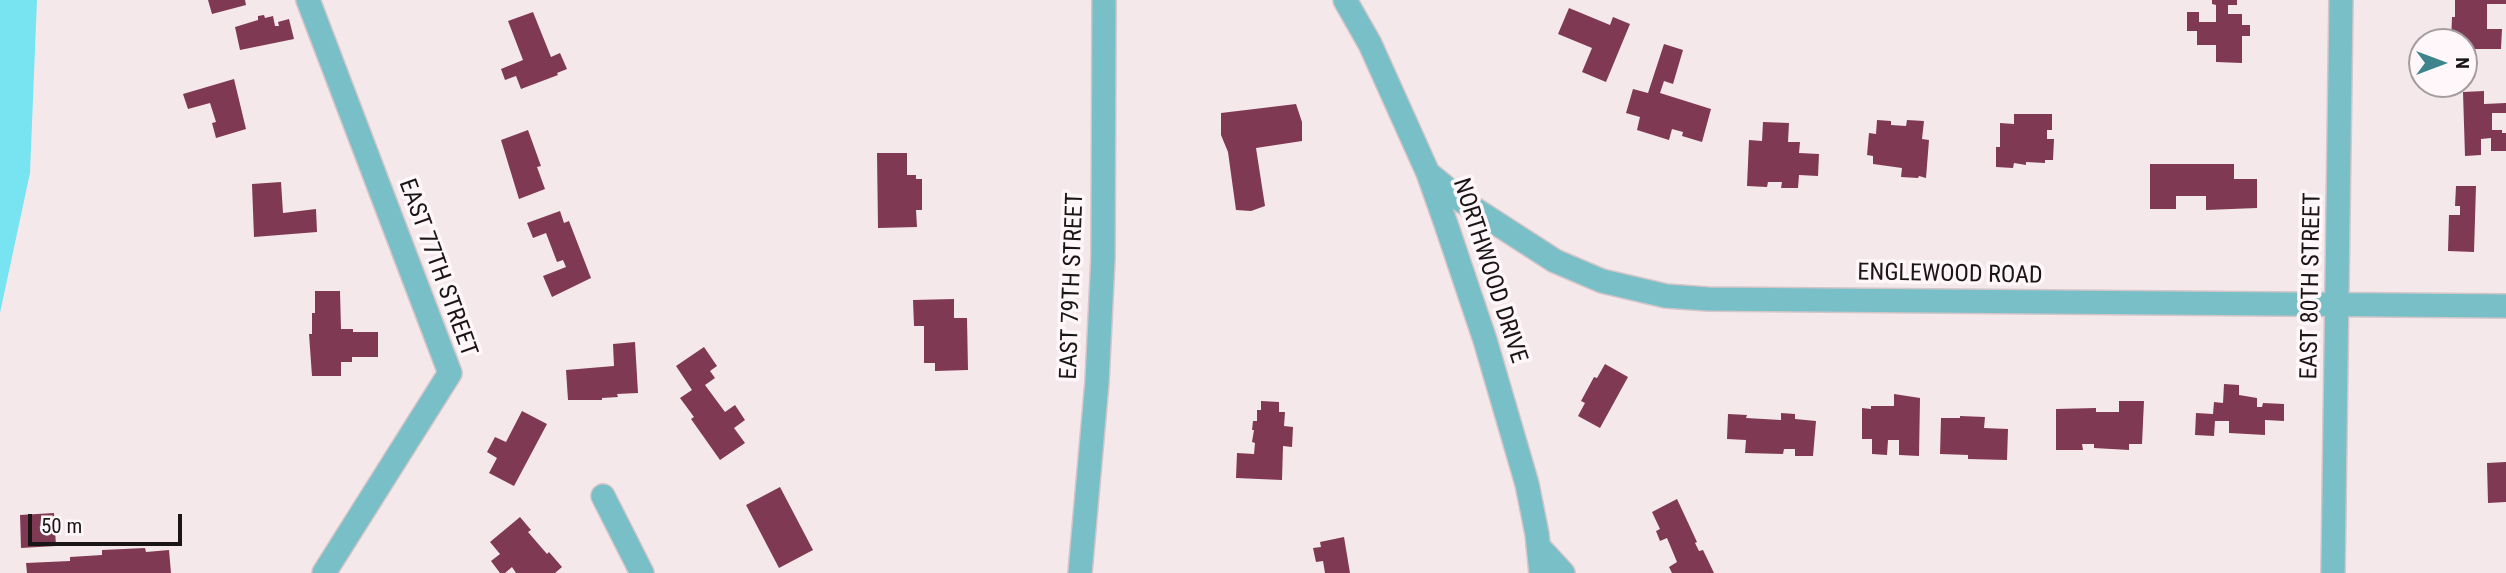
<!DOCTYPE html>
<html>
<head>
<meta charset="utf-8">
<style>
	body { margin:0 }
	#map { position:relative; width:2506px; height:573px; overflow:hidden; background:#f5e8eb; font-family:"Roboto Condensed",sans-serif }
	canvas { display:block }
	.north { position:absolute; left:2408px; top:28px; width:70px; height:70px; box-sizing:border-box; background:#fff7f9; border:2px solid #a39d9f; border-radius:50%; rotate:90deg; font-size:19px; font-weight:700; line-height:28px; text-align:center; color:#1a1617 }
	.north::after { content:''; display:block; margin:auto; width:24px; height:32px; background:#3d848d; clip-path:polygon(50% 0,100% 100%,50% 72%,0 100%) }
	.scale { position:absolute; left:28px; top:514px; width:154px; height:32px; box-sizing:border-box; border:4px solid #1a1617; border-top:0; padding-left:9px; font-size:21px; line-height:24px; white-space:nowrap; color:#1a1617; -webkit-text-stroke:5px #fff7f9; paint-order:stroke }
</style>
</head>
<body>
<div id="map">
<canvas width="2506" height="573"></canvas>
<div class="north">N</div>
<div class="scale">50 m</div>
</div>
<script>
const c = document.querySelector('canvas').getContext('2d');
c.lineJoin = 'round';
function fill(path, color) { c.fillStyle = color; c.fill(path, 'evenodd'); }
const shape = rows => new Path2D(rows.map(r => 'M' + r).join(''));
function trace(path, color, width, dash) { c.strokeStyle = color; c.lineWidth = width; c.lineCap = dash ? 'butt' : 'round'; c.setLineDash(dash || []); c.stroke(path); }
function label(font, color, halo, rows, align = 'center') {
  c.font = font + ' "Roboto Condensed",sans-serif'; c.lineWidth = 7; c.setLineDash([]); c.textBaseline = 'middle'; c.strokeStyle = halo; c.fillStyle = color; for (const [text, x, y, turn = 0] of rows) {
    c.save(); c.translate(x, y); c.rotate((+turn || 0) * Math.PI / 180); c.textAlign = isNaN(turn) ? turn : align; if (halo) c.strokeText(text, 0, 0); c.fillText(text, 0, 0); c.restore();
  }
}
fill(shape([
	[0,0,37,0,30,173,0,313]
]), '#79e4f1');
fill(shape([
	[208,0,245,0,246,5,212,14],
	[2212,0,2237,0,2237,5,2228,5,2228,14,2242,14,2242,25,2250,25,2250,36,2242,36,2242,63,2216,62,2216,45,2197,45,2197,31,2187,31,2187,12,2199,12,2199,22,2216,22,2216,5,2212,4],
	[2455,0,2506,0,2506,4,2487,4,2487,29,2502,29,2501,49,2464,49,2464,42,2451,42,2452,17,2455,17],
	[1569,8,1610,25,1613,17,1630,24,1606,82,1582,72,1592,48,1558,34],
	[533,12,551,57,560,53,567,69,557,73,558,75,521,89,516,76,505,80,501,69,523,60,508,21],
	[264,15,265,18,273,16,275,26,279,26,278,22,289,19,294,39,240,50,235,27,258,20,258,16],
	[1664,44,1683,50,1673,84,1664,81,1660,93,1711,109,1702,142,1682,136,1683,132,1672,129,1669,140,1637,130,1640,117,1626,113,1633,89,1648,93],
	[234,79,246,129,216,138,212,123,216,122,210,103,188,109,183,94],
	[2484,91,2484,104,2506,103,2506,113,2492,113,2492,130,2502,130,2502,133,2506,133,2506,151,2491,151,2491,138,2481,139,2481,155,2465,156,2463,92],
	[1296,104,1302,122,1302,141,1256,148,1265,206,1251,211,1236,210,1228,152,1221,135,1221,113],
	[2014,114,2052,114,2052,130,2047,130,2047,139,2054,139,2053,160,2045,160,2045,163,2026,162,2026,165,2014,163,2013,168,1996,167,1996,147,2000,147,2000,123,2014,124],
	[1877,120,1891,121,1891,125,1906,126,1907,120,1924,121,1922,139,1929,140,1926,178,1919,176,1918,178,1901,177,1902,168,1873,164,1873,156,1867,155,1869,133,1876,134],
	[1763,122,1789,123,1788,142,1800,142,1799,153,1819,154,1818,176,1799,175,1798,188,1781,188,1782,182,1768,182,1767,187,1747,186,1749,140,1762,141],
	[528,130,541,166,537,167,545,189,519,199,501,140],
	[877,153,907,153,907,175,916,175,916,179,922,179,922,210,916,210,917,227,878,228],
	[2150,164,2234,164,2234,179,2257,179,2257,208,2206,210,2206,196,2176,196,2176,209,2150,209],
	[281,182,283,213,316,209,317,232,254,237,252,184],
	[2456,186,2476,186,2474,252,2448,251,2449,215,2460,215,2460,206,2455,206],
	[560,211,564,223,569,221,591,278,552,297,543,276,566,267,563,260,557,262,546,233,533,238,527,223],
	[315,291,340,291,341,329,353,329,353,332,378,332,378,357,352,357,352,362,341,362,341,376,312,376,309,334,312,334,312,313,315,313],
	[954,299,954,318,967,318,968,370,935,371,935,363,924,363,924,326,914,326,913,300],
	[635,342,638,393,617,394,618,397,602,398,602,400,568,400,566,370,614,366,613,344],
	[704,347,717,366,710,371,715,378,705,385,725,412,735,405,745,420,734,428,745,443,720,460,691,419,694,417,680,398,692,390,676,366],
	[1605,364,1628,377,1600,428,1578,416,1585,403,1581,401,1594,377,1597,378],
	[2224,384,2239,385,2239,395,2257,398,2257,407,2262,407,2263,403,2284,404,2284,421,2265,420,2265,435,2229,433,2229,421,2215,421,2214,436,2195,435,2196,413,2213,414,2214,402,2223,403],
	[1894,394,1920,398,1919,456,1899,455,1899,440,1888,440,1887,455,1872,454,1872,439,1862,439,1862,408,1871,409,1871,406,1894,406],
	[1261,401,1279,402,1279,412,1285,412,1284,426,1293,427,1292,447,1283,446,1282,480,1236,478,1237,453,1254,454,1255,443,1252,442,1254,430,1252,430,1253,421,1257,421,1257,410,1261,410],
	[2119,401,2144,401,2142,444,2129,444,2129,450,2094,448,2094,444,2082,444,2083,450,2056,450,2056,409,2096,408,2096,412,2119,412],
	[522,411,547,424,514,486,489,473,497,458,487,452,495,437,506,442],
	[1781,413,1795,414,1795,419,1816,421,1813,456,1795,456,1795,449,1784,449,1783,454,1745,453,1746,440,1727,439,1728,414,1747,415,1746,418,1781,420],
	[1960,416,1985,417,1984,428,2008,429,2007,460,1968,459,1968,455,1940,454,1941,418,1960,418],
	[2506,462,2506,502,2488,503,2487,463],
	[780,487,813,550,779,568,746,505],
	[1677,499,1697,542,1695,543,1699,551,1703,550,1714,573,1672,573,1669,567,1677,562,1667,538,1660,541,1656,531,1660,529,1652,512],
	[54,513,56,546,21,548,20,515],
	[520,517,531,530,528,532,547,554,549,552,562,567,555,573,516,573,512,567,505,573,500,573,491,561,500,554,490,542],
	[1344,537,1350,573,1325,573,1323,561,1316,562,1313,548,1321,547,1320,542],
	[145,548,146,552,169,550,171,573,27,573,26,563,70,561,70,557,102,555,102,550]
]), '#7f3952');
const minor = shape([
	[308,0,450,373,324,573],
	[1345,0,1370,44,1428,173,1446,224,1485,340,1527,484,1537,534,1541,573],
	[1428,173,1462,201,1555,261,1602,281,1666,296,1708,299,2506,306],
	[603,496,642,573],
	[1538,546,1563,573],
	[1080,573,1097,382,1103,258,1104,0],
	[2333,573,2341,0]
]);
trace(minor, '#d2c6c9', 26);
trace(minor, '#78bfc8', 23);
label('24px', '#1a1617', '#fff7f9', [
	["EAST 77TH STREET",437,268,70],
	["NORTHWOOD DRIVE",1489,271,72],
	["ENGLEWOOD ROAD",1950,275,1],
	["EAST 79TH STREET",1073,286,-88],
	["EAST 80TH STREET",2312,286,-89]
]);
</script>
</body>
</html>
